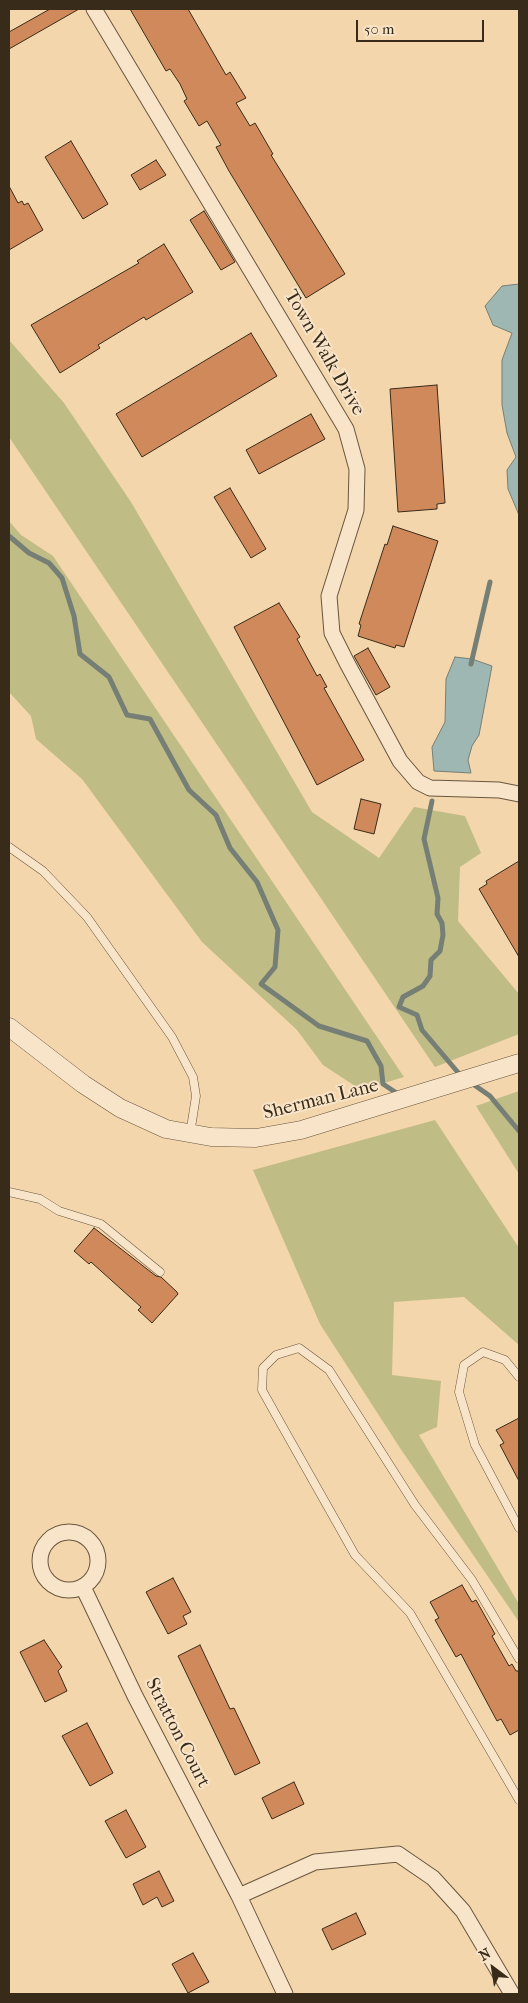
<!DOCTYPE html>
<html>
<head>
<meta charset="utf-8">
<style>
	body { margin:0 }
	#map { position:relative; width:528px; height:2003px; overflow:hidden; background:#f4d6ac; font-family:"IM FELL French Canon",serif }
	canvas { display:block }
	.frame { position:absolute; inset:0; border:10px solid #392b19; pointer-events:none }
	.north { position:absolute; left:468px; top:1943px; width:50px; height:50px; -webkit-text-stroke:4px #f8e4c9; paint-order:stroke; rotate:329deg; font-size:14px; font-weight:700; line-height:20px; text-align:center; color:#392b19 }
	.north::after { content:''; display:block; margin:auto; width:18px; height:22px; background:#392b19; clip-path:polygon(50% 0,100% 100%,50% 72%,0 100%) }
	.scale { position:absolute; left:356px; top:20px; width:128px; height:22px; box-sizing:border-box; border:2px solid #392b19; border-top:0; padding-left:6px; font-size:15px; line-height:18px; white-space:nowrap; color:#392b19; -webkit-text-stroke:4px #f8e4c9; paint-order:stroke }
</style>
</head>
<body>
<div id="map">
<canvas width="528" height="2003"></canvas>
<div class="frame"></div>
<div class="north">N</div>
<div class="scale">50 m</div>
</div>
<script>
const c = document.querySelector('canvas').getContext('2d');
c.lineJoin = 'round';
function fill(path, color) { c.fillStyle = color; c.fill(path, 'evenodd'); }
const shape = rows => new Path2D(rows.map(r => 'M' + r).join(''));
function trace(path, color, width, dash) { c.strokeStyle = color; c.lineWidth = width; c.lineCap = dash ? 'butt' : 'round'; c.setLineDash(dash || []); c.stroke(path); }
function label(font, color, halo, rows, align = 'center') {
  c.font = font + ' "IM FELL French Canon",serif'; c.lineWidth = 4; c.setLineDash([]); c.textBaseline = 'middle'; c.strokeStyle = halo; c.fillStyle = color; for (const [text, x, y, turn = 0] of rows) {
    c.save(); c.translate(x, y); c.rotate((+turn || 0) * Math.PI / 180); c.textAlign = isNaN(turn) ? turn : align; if (halo) c.strokeText(text, 0, 0); c.fillText(text, 0, 0); c.restore();
  }
}
fill(shape([
	[9,340,64,403,131,502,312,812,379,858,414,807,465,816,481,853,460,867,458,921,519,994,519,1034,435,1067,9,437],
	[9,521,21,535,53,556,404,1077,361,1090,323,1065,297,1030,202,942,82,779,36,739,31,716,9,692],
	[519,1091,519,1174,476,1106],
	[435,1120,519,1248,519,1345,464,1297,394,1302,392,1375,441,1381,437,1427,419,1435,519,1604,519,1622,400,1448,320,1324,253,1170]
]), '#c0bc86');
const water = shape([
	[519,284,519,515,508,489,507,470,516,457,507,433,502,405,502,360,512,333,493,325,485,306,502,286,519,284],
	[455,657,472,659,492,666,479,735,472,746,468,760,471,773,434,771,432,747,445,722,446,679,455,657]
]);
fill(water, '#9eb7b2');
trace(water, '#767f75', 1);
trace(shape([
	[9,536,29,553,49,563,62,578,74,616,80,654,109,677,127,715,150,719,189,790,216,815,230,848,257,882,278,930,275,967,261,984,319,1026,367,1041,381,1066,383,1084,398,1094],
	[471,664,490,582],
	[432,801,424,839,438,898,437,914,442,923,443,935,440,951,431,960,430,976,423,986,403,997,399,1007,417,1015,422,1030,461,1076],
	[470,1082,490,1096,519,1131]
]), '#767f75', 5);
const building = shape([
	[50,9,79,9,9,49,9,32,50,9],
	[130,9,188,9,226,75,230,72,246,98,236,103,250,126,255,123,273,154,271,155,345,274,306,298,229,171,216,147,221,145,207,121,199,126,184,101,187,99,180,84,170,69,166,71,130,9],
	[71,141,108,204,83,219,45,157,71,141],
	[156,160,166,175,140,190,131,175,156,160],
	[9,186,18,203,22,201,24,205,28,203,43,230,9,250,9,186],
	[204,211,235,262,221,270,190,220,204,211],
	[164,244,193,292,146,320,144,317,98,345,100,348,60,373,31,325,139,263,137,261,164,244],
	[251,333,277,376,142,457,116,414,251,333],
	[437,385,445,503,437,504,437,509,398,512,390,389,437,385],
	[311,414,325,439,259,474,246,450,311,414],
	[230,488,266,549,251,558,214,497,230,488],
	[393,526,438,541,404,647,396,645,395,648,358,636,361,625,359,624,385,544,387,545,393,526],
	[279,603,300,637,297,639,317,676,320,674,327,687,324,688,364,760,317,785,234,627,279,603],
	[368,648,390,687,376,695,354,656,368,648],
	[361,799,381,804,374,834,354,829,361,799],
	[519,861,519,957,479,889,487,884,486,881,519,861],
	[94,1228,156,1276,161,1277,177,1292,178,1294,152,1323,138,1310,141,1307,91,1262,89,1264,74,1251,94,1228],
	[519,1418,519,1481,500,1445,504,1443,496,1430,519,1418],
	[173,1578,191,1612,183,1616,187,1624,168,1634,146,1592,173,1578],
	[462,1585,472,1602,476,1600,495,1634,492,1636,509,1666,512,1664,516,1671,519,1671,519,1730,510,1735,501,1719,497,1721,461,1654,456,1657,435,1620,439,1618,430,1602,462,1585],
	[44,1640,62,1667,58,1671,67,1691,45,1702,20,1652,44,1640],
	[200,1645,230,1709,234,1708,260,1763,235,1775,178,1656,200,1645],
	[87,1723,113,1773,90,1786,62,1736,87,1723],
	[294,1782,304,1804,272,1819,262,1798,294,1782],
	[126,1810,146,1847,126,1858,105,1821,126,1810],
	[159,1871,174,1901,162,1907,157,1897,143,1905,133,1884,159,1871],
	[356,1913,366,1934,332,1950,322,1929,356,1913],
	[193,1953,209,1982,188,1993,172,1964,193,1953]
]);
fill(building, '#cf895a');
trace(building, '#392b19', 1);
const service = shape([
	[9,847,43,871,87,917,172,1037,193,1077,196,1096,190,1134],
	[9,1192,40,1199,59,1211,101,1224,160,1272],
	[519,1377,505,1360,483,1352,464,1365,459,1392,475,1445,519,1528],
	[519,1659,472,1580,415,1505,329,1370,299,1348,276,1355,263,1368,262,1390,281,1424,355,1555,410,1613,519,1800]
]);
const minor = shape([
	[94,9,346,429,357,469,356,510,329,596,332,633,347,663,400,761,418,782,430,788,499,790,519,794],
	'40 1561a29 29 0 1 1 58 0a29 29 0 1 1-58 0Z',
	[83,1587,135,1696,239,1896,285,1994],
	[239,1896,315,1862,398,1854,433,1878,463,1911,512,1994]
]);
const tertiary = shape([
	[9,1027,83,1084,120,1108,166,1129,211,1137,256,1138,301,1130,519,1063]
]);
trace(service, '#68563e', 9);
trace(minor, '#68563e', 17);
trace(tertiary, '#68563e', 19);
trace(service, '#f8e4c9', 8);
trace(minor, '#f8e4c9', 15);
trace(tertiary, '#f8e4c9', 18);
label('19px', '#392b19', '#f8e4c9', [
	["Town Walk Drive",324,353,60],
	["Sherman Lane",321,1100,-14],
	["Stratton Court",177,1733,63]
]);
</script>
</body>
</html>
